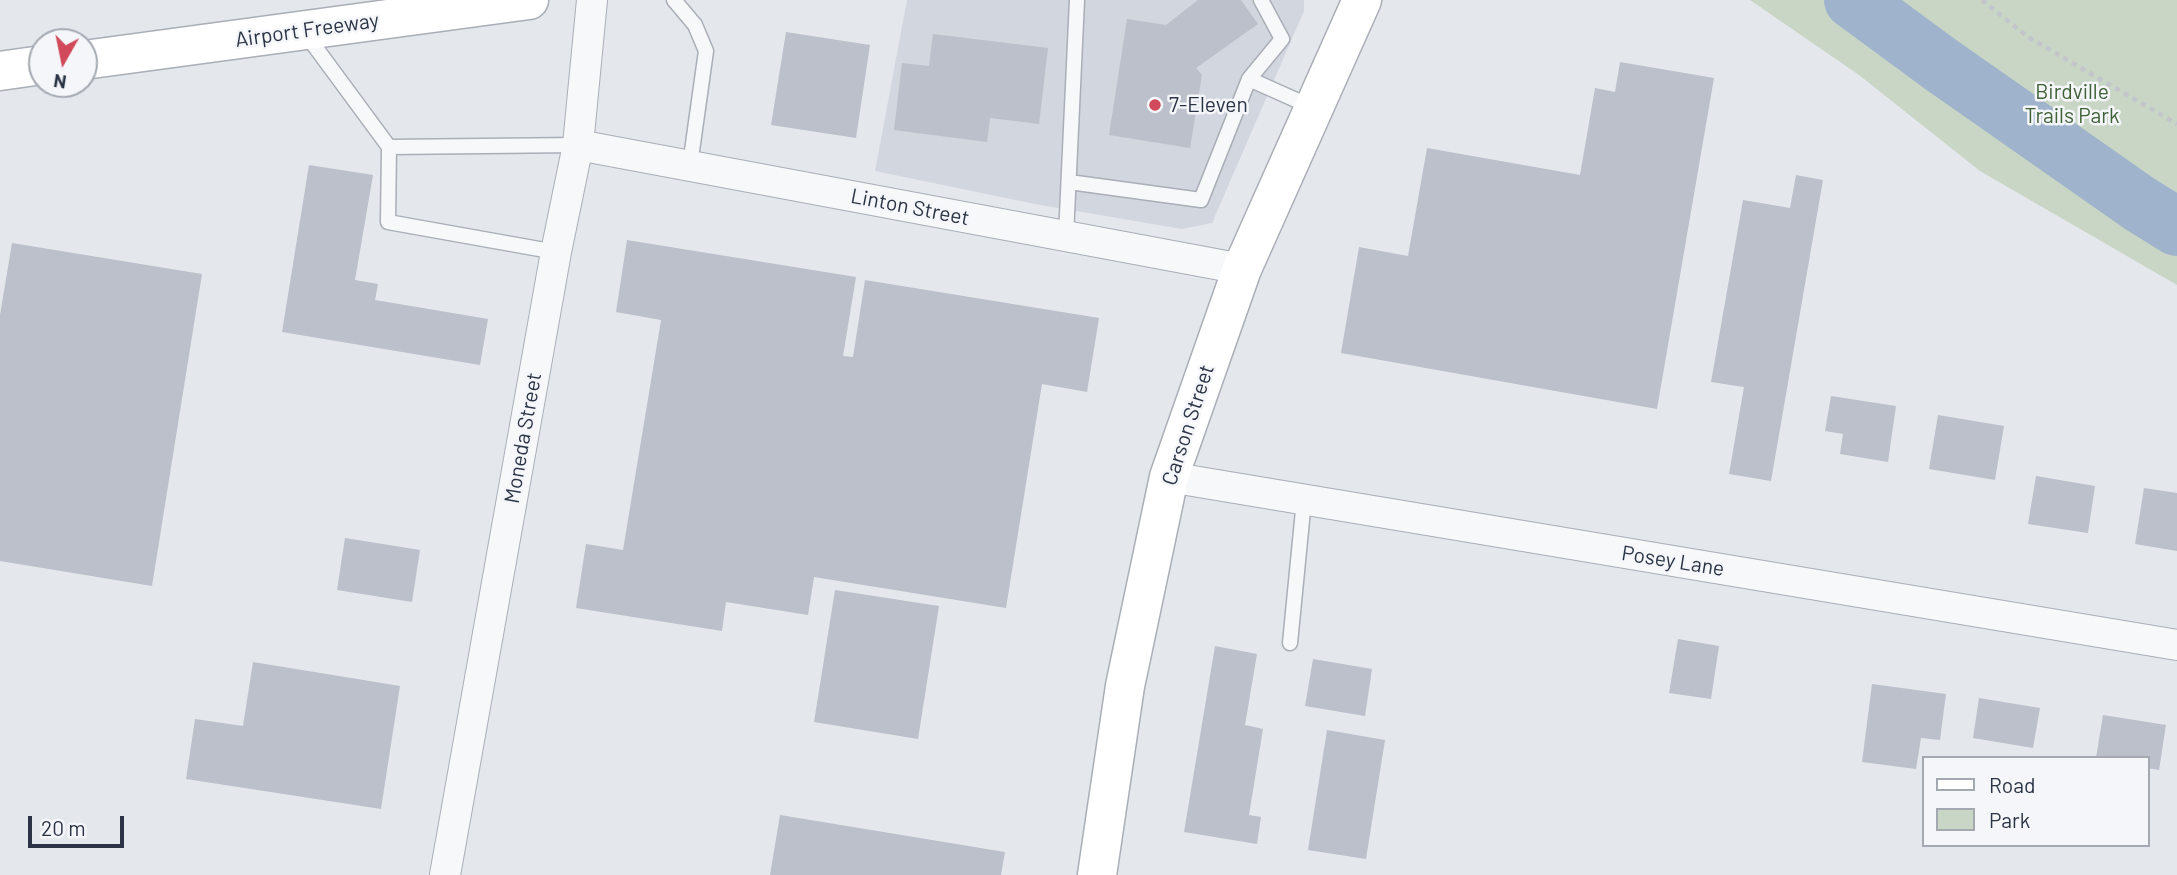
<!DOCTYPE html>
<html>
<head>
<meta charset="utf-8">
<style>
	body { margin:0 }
	#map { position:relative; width:2177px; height:875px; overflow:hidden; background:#e4e7ec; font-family:Barlow,sans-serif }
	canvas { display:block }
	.legend { position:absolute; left:1922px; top:756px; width:228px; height:91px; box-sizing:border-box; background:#f4f6f9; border:2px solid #a4a8b1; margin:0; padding:9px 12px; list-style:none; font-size:21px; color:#2b3445 }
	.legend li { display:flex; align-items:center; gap:14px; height:35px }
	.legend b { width:35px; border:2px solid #a4a8b1 }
	.north { position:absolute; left:28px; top:28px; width:70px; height:70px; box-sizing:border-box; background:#f4f6f9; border:2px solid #a4a8b1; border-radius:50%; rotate:189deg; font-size:19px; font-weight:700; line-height:28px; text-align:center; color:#2b3445 }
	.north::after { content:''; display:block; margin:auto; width:24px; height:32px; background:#d1495b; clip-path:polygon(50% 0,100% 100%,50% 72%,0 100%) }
	.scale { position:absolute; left:28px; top:816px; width:96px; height:32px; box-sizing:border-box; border:4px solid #2b3445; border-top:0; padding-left:9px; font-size:21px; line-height:24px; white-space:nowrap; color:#2b3445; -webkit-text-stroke:5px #f4f6f9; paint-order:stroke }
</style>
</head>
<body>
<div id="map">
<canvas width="2177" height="875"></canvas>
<ul class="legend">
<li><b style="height:9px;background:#fff"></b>Road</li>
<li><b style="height:19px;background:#c9d6c5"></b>Park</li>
</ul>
<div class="north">N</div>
<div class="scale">20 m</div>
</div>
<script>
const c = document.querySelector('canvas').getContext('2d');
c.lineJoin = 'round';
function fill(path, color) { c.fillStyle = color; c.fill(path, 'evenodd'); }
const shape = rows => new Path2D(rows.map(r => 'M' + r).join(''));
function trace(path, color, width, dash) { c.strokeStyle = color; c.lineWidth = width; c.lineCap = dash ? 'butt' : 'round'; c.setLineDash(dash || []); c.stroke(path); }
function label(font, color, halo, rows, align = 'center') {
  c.font = font + ' Barlow,sans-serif'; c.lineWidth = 5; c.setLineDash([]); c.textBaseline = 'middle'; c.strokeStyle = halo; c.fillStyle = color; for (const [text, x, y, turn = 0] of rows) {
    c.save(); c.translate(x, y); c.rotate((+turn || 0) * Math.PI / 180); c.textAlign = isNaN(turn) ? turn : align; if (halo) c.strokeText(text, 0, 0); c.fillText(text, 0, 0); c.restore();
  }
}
fill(shape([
	[907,0,1304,0,1304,11,1212,223,1182,229,1035,204,875,171]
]), '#d2d6de');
fill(shape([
	[1750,0,2177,0,2177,285,1980,171,1859,75]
]), '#c9d6c5');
trace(shape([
	[1853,0,1940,64,2140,204,2177,227]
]), '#9fb4cc', 58);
fill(shape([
	[1198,0,1241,0,1258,24,1196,68,1202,75,1190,148,1109,135,1127,19,1166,25],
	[786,32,870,45,856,138,771,125],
	[933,34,1048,48,1039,124,990,118,987,142,894,130,902,63,929,66],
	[1620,62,1714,78,1657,409,1341,353,1359,247,1408,256,1427,148,1580,175,1595,88,1615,92],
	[309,165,373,175,355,280,378,284,375,300,488,319,480,365,282,332],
	[1796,175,1823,180,1771,481,1729,474,1744,387,1711,382,1743,200,1790,208],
	[627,240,856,277,843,356,853,357,865,280,1099,318,1087,392,1042,384,1006,608,814,577,808,615,726,602,722,631,576,608,586,544,623,550,661,320,616,312],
	[12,243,202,274,152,586,0,561,0,315],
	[1831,396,1896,406,1888,462,1840,454,1843,434,1825,431],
	[1938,415,2004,426,1995,480,1929,469],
	[2036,476,2095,486,2088,533,2028,524],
	[2144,488,2177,493,2177,551,2135,544],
	[345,538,420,550,412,602,337,590],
	[835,590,939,606,918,739,814,722],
	[1678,639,1719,646,1711,699,1669,693],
	[1215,646,1257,654,1245,725,1263,729,1249,815,1261,817,1257,844,1184,832],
	[1313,659,1372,669,1365,716,1305,706],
	[253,662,400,686,381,809,186,779,195,719,243,726],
	[1872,684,1946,694,1940,740,1921,738,1916,769,1862,762],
	[1979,698,2040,708,2033,748,1973,738],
	[2103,715,2166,725,2159,770,2147,768,2147,758,2096,758],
	[1327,730,1385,740,1366,859,1308,850],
	[780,815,1005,852,1001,875,770,875]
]), '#bbc0ca');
const lane = shape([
	[674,0,695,25,706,51,690,165],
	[305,33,389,147,388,222,556,252],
	[1249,79,1282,39,1261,0],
	[389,147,578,145],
	[1069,182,1201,200,1249,79,1314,108],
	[1066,236,1077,0],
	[1290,643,1304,500]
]);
const street = shape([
	[578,145,1242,269],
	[1169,477,2177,645],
	[445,875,556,252,578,145,592,0]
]);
const secondary = shape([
	[84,60,529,0],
	[0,71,42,65],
	[1097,875,1125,686,1169,477,1242,269,1362,0]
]);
trace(lane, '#a9aeb7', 17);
trace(street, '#a9aeb7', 32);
trace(secondary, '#a9aeb7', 41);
trace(shape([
	[1982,0,2028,37,2177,124]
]), '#c2c5cb', 4.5, [5, 5]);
trace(lane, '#f7f8fa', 14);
trace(street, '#f7f8fa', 30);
trace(secondary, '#fff', 38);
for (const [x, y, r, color] of [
	[1155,105,7,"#d1495b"]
]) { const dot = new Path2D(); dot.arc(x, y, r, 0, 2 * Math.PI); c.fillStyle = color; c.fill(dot); trace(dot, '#f4f6f9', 2.5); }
label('21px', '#2b3445', '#f4f6f9', [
	["Airport Freeway",307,30,-8],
	["Linton Street",910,207,11],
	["Carson Street",1188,425,-72],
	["Moneda Street",523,438,-80],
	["Posey Lane",1673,561,9]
]);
label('21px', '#3f6138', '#f4f6f9', [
	["Birdville",2072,92],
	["Trails Park",2072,116]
]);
label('21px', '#2b3445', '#f4f6f9', [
	["7-Eleven",1169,105]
], 'left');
</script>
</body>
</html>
